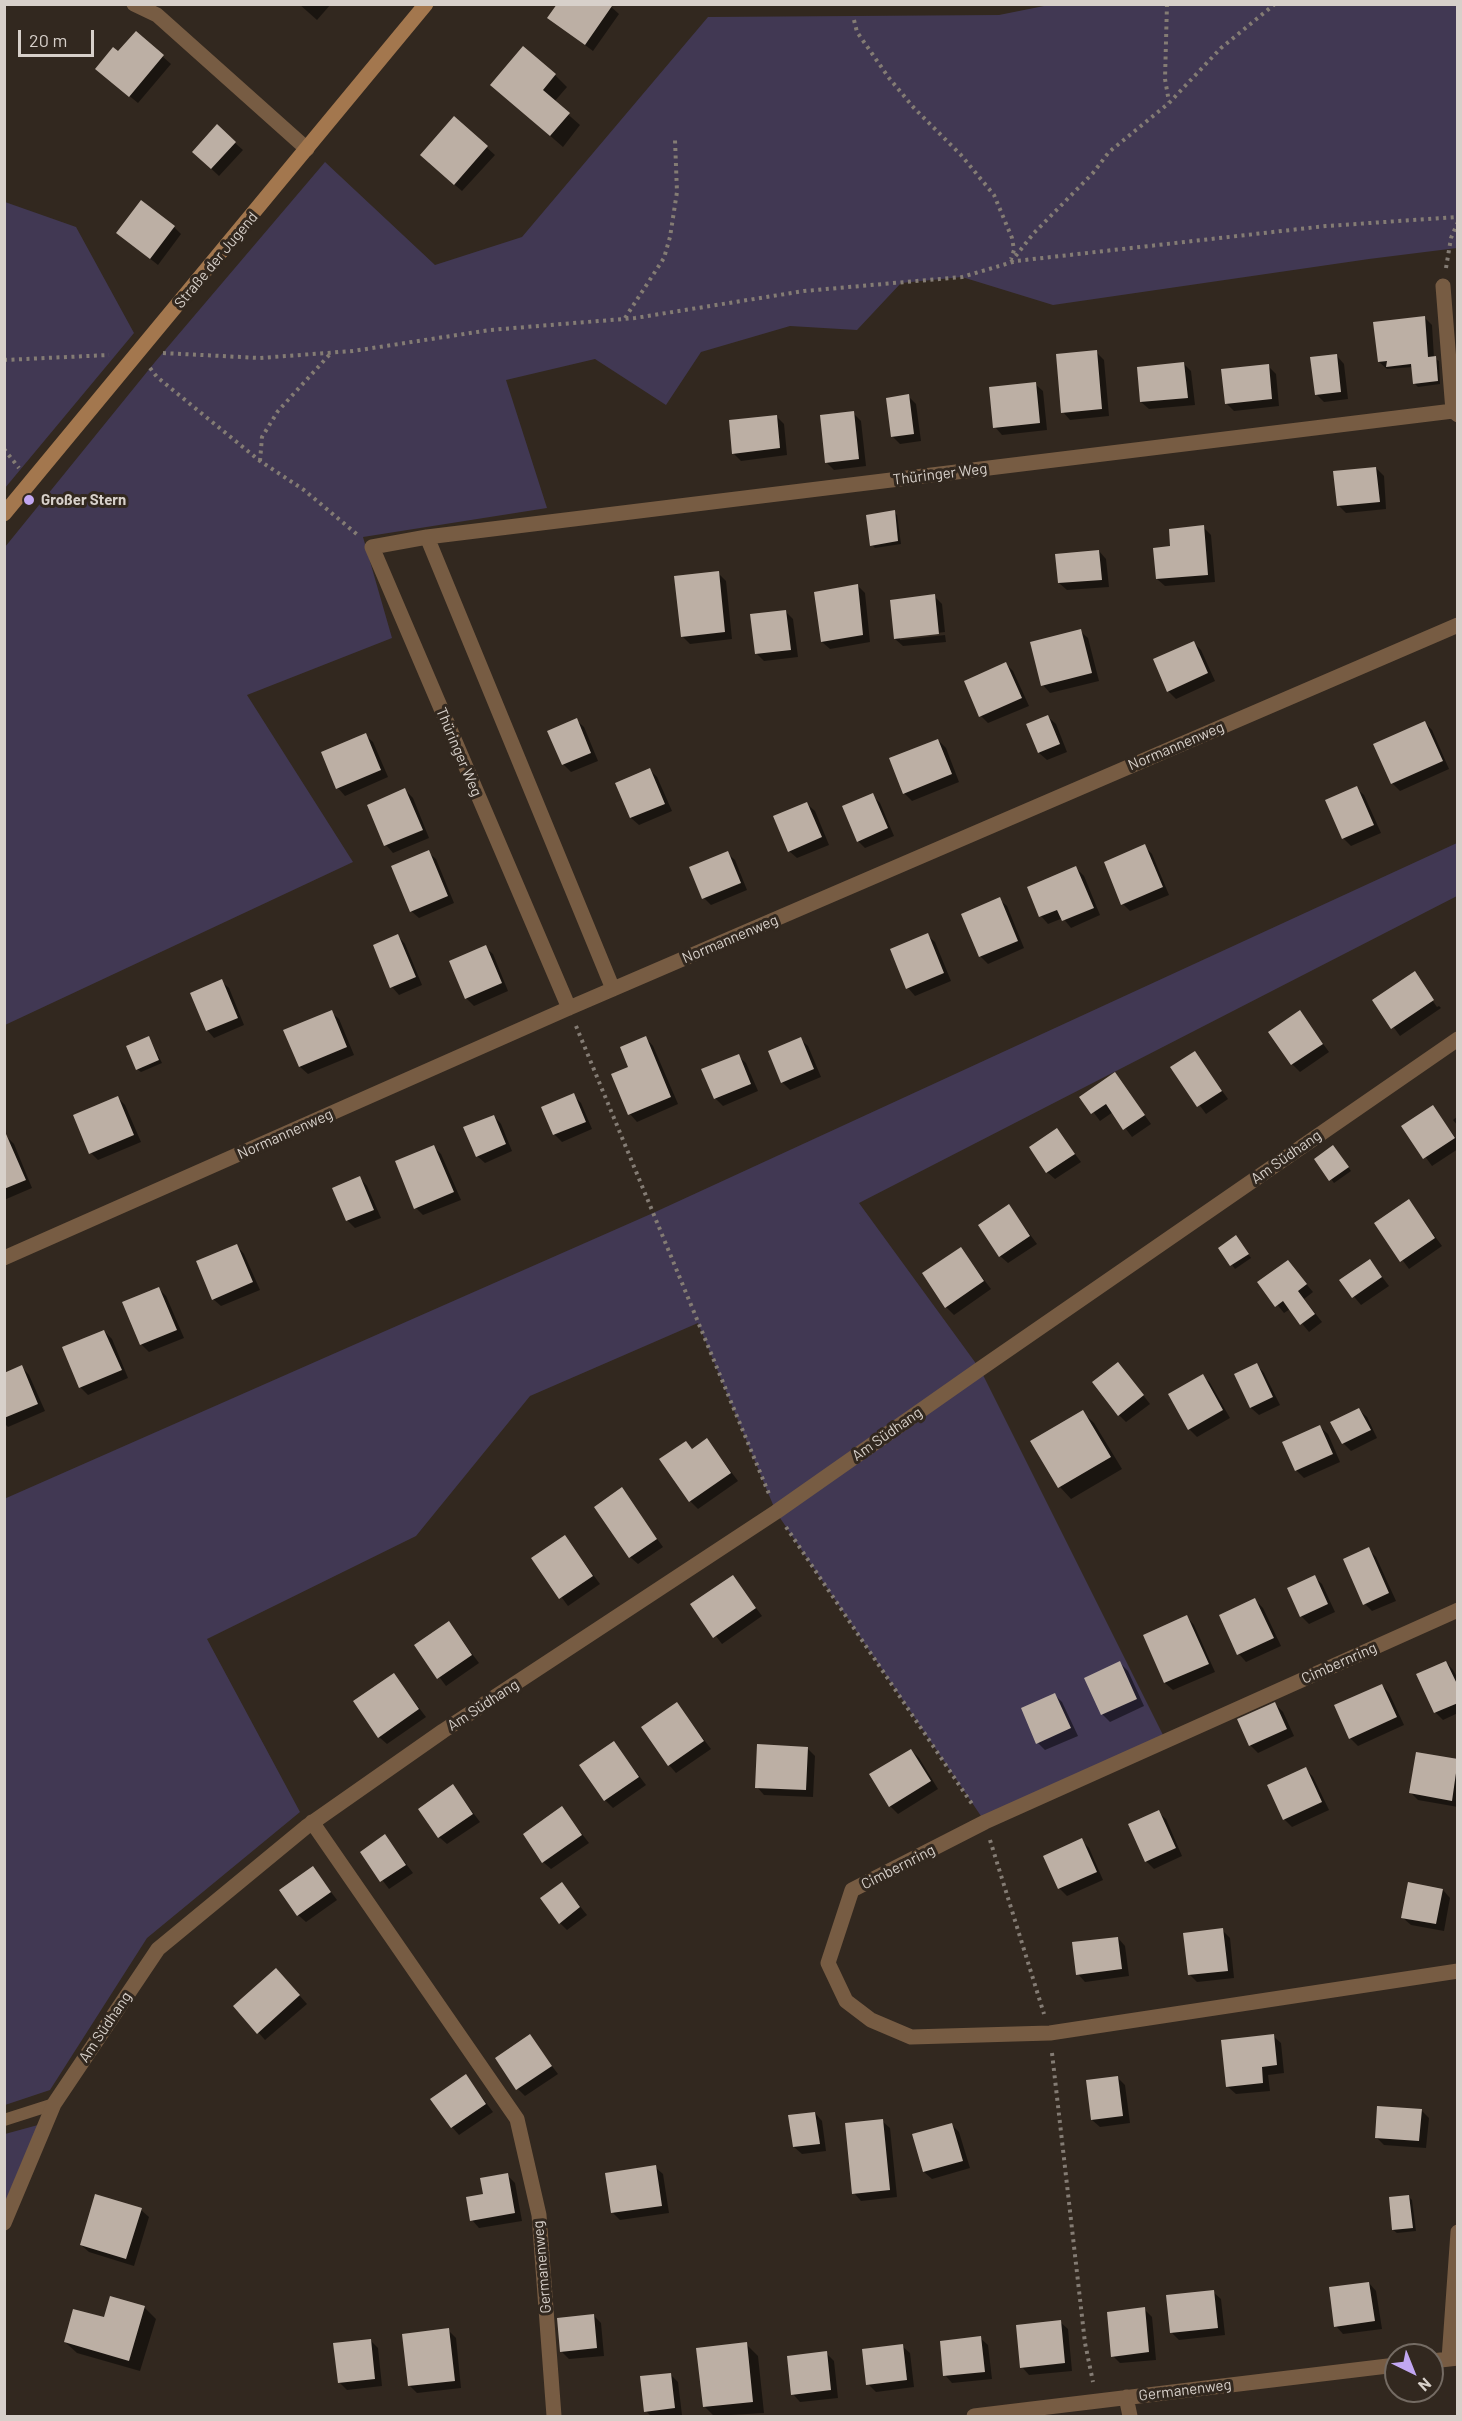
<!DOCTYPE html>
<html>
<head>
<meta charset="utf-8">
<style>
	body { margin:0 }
	#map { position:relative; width:1462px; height:2421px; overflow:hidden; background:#32281f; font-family:Barlow,sans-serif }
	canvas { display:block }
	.frame { position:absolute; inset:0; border:6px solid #d7d0ca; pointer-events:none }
	.north { position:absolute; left:1384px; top:2343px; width:60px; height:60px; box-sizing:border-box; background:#32281f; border:2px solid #746b63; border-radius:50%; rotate:137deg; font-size:16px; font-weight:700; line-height:24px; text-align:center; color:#d7d0ca }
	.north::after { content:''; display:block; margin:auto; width:21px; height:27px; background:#c2a7f2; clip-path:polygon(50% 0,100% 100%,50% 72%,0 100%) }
	.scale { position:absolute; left:18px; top:30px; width:76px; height:27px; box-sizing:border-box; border:3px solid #d7d0ca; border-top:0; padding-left:8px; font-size:18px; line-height:21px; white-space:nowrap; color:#d7d0ca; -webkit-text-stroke:4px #32281f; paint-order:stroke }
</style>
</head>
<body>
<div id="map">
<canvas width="1462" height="2421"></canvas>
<div class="frame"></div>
<div class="north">N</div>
<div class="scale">20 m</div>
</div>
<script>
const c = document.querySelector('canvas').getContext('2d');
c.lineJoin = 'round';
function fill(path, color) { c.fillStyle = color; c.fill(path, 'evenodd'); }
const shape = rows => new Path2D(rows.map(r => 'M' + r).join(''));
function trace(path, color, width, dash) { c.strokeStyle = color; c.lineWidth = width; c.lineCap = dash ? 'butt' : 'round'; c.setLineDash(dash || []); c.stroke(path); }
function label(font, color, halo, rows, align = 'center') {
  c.font = font + ' Barlow,sans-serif'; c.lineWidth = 6; c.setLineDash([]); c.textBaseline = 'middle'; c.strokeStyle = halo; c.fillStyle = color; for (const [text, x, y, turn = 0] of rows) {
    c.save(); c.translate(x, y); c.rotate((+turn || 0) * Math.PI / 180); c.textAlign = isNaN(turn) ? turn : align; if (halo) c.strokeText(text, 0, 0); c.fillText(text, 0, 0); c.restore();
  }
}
fill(shape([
	[1054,4,1457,5,1457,248,1369,259,1053,305,962,277,901,283,857,330,790,326,701,352,666,405,595,359,506,380,547,508,363,537,392,638,247,695,353,862,5,1025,5,547,155,362,325,162,435,265,522,237,708,17,999,15],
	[5,202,76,227,134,333,5,488],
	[1457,843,1457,896,859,1203,980,1369,1166,1741,985,1822,776,1512,698,1323,530,1396,416,1536,207,1639,300,1812,147,1938,50,2090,5,2105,4,1499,653,1213],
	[38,2125,5,2203,5,2134]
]), '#413853');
fill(shape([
	[299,4,331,4,317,20],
	[608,4,619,14,593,51,549,18],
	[136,33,171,64,138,103,105,76,119,53],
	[555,75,567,87,554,102,580,125,563,147,492,85],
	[454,118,495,155,462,191,429,163],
	[235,143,243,150,219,176,201,159],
	[174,227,181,234,158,265,118,233],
	[1424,317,1432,325,1434,358,1439,361,1440,384,1418,387,1414,383,1413,367,1387,369,1379,362],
	[1096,352,1104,360,1109,416,1070,420,1063,412],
	[1337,356,1344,364,1348,399,1324,402,1316,394],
	[1184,364,1191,371,1195,405,1149,409,1141,402],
	[1268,366,1276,374,1279,406,1234,411,1226,403],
	[1035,384,1043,391,1047,430,1002,435,995,427],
	[908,396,916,404,921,441,900,444,892,436],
	[853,413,861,421,866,466,834,470,826,462],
	[776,416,784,424,787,455,741,461,733,453],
	[1376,468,1384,476,1386,509,1346,513,1338,505],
	[894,512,897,515,901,544,875,548,872,545],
	[1203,527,1211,535,1215,582,1165,586,1157,579,1172,548],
	[1099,551,1106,559,1109,587,1067,590,1059,583],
	[718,573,726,581,732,639,690,644,682,636],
	[857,585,865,593,870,642,830,649,822,642],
	[934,596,942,604,945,632,900,637,900,640,945,635,946,642,903,646,895,639],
	[786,612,793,619,798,657,764,661,756,653],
	[1080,631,1088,638,1099,681,1050,693,1043,685],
	[1194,643,1201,650,1215,681,1176,699,1168,691],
	[1006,664,1013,671,1029,706,988,723,981,716],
	[1048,717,1056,724,1067,752,1047,760,1039,753,1028,725],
	[576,720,584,727,598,761,571,772,563,764],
	[1424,722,1432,730,1449,769,1400,791,1392,783],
	[365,735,373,742,388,777,345,796,338,788],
	[938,740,946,748,959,782,912,801,904,793],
	[649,769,657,777,672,811,639,825,631,818,617,783],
	[1356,788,1364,795,1381,833,1351,846,1343,838],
	[405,790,413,798,429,838,393,853,386,845,369,805],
	[872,795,880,803,894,836,865,848,858,841],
	[807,804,815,811,829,845,797,858,789,851],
	[1144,846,1152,854,1169,895,1130,911,1123,904],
	[428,852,436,859,454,903,419,918,411,911],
	[727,853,735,860,747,890,711,905,704,898],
	[1076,868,1084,876,1100,915,1071,928,1063,918,1048,924,1041,916],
	[999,899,1007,906,1024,948,988,964,980,956],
	[927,935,935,942,951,981,915,996,908,988],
	[398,936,405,944,422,985,399,995,392,987],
	[485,947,493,954,508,991,474,1006,466,998],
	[1414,973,1421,980,1418,980,1437,1007,1439,1006,1441,1008,1400,1036,1374,1001],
	[221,981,229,988,244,1025,214,1038,207,1030],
	[331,1012,339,1019,354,1055,308,1074,300,1067,285,1031],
	[1300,1012,1329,1052,1300,1072,1292,1064],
	[149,1037,162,1063,141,1072,137,1069],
	[646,1038,653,1046,678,1104,637,1122,630,1114,630,1068],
	[800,1039,808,1046,821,1077,790,1090,782,1082],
	[1195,1053,1228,1099,1206,1114,1172,1068],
	[738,1056,746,1063,758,1091,723,1106,715,1098],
	[1115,1074,1151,1124,1132,1137,1113,1112,1100,1121,1082,1097],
	[573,1095,581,1103,592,1129,562,1142,554,1134],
	[117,1097,125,1105,141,1142,98,1160,91,1153],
	[1433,1107,1458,1141,1458,1149,1432,1166,1403,1126],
	[494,1116,501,1124,512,1151,485,1163,477,1156],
	[1458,1116,1458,1126,1453,1120],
	[1057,1130,1081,1162,1055,1179,1047,1172],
	[6,1136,14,1144,32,1188,4,1200],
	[434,1147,441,1154,461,1200,423,1215,416,1208],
	[1336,1150,1351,1171,1334,1183,1316,1159],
	[360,1178,367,1186,381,1218,355,1228,348,1221,334,1189],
	[1409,1201,1442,1246,1409,1269,1376,1224],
	[1009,1206,1037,1244,1008,1263,1000,1256],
	[1239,1241,1251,1258,1235,1269,1220,1248],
	[237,1246,244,1254,260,1290,221,1306,213,1299],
	[961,1249,991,1289,954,1315,946,1307],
	[1370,1261,1389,1286,1361,1305,1341,1281],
	[1288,1262,1313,1292,1304,1299,1322,1322,1309,1332,1290,1309,1284,1313,1259,1283],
	[159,1289,166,1296,184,1338,149,1352,142,1345,124,1303],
	[104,1331,112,1339,128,1378,88,1395,80,1387],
	[1257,1365,1264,1373,1280,1405,1259,1415,1251,1408,1236,1375],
	[22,1367,29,1375,45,1411,8,1427,4,1423,4,1374],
	[1125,1372,1150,1404,1126,1422,1119,1415],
	[1203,1376,1210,1383,1230,1418,1197,1437,1189,1429],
	[1359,1410,1367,1417,1377,1438,1351,1451,1343,1443],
	[1082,1412,1094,1423,1122,1469,1071,1499,1060,1487,1032,1442],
	[1320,1427,1328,1434,1340,1462,1304,1478,1297,1471,1284,1443],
	[707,1440,738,1481,698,1509,690,1501,686,1443,693,1450],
	[621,1489,663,1547,638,1564,630,1557],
	[565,1537,600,1584,568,1606,533,1559],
	[1368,1549,1376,1557,1396,1601,1372,1611,1365,1604],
	[733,1577,762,1616,722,1644,692,1605],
	[1314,1577,1322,1584,1335,1612,1309,1624,1301,1616],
	[1255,1600,1263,1608,1281,1646,1246,1662,1239,1654,1221,1616],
	[1187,1617,1194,1625,1215,1672,1173,1690,1165,1683,1145,1636],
	[449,1623,479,1663,446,1686,416,1646],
	[1446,1662,1453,1670,1458,1679,1458,1713,1443,1720,1435,1712],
	[1120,1663,1128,1671,1144,1706,1110,1722,1102,1714],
	[394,1675,426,1717,387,1744,379,1737],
	[1382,1685,1389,1693,1404,1725,1358,1746,1350,1738],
	[1055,1695,1062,1702,1078,1736,1045,1750,1038,1743],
	[677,1704,711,1749,676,1773,669,1765],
	[1275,1704,1283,1712,1294,1736,1258,1753,1250,1745],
	[614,1743,646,1785,613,1808,605,1800],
	[807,1748,815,1756,813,1797,764,1795,757,1787],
	[911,1750,919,1758,938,1789,898,1814,890,1806],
	[1458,1761,1458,1807,1418,1800,1410,1792],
	[1306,1769,1313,1777,1329,1810,1292,1827,1284,1819],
	[453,1786,480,1822,447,1844,439,1837],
	[562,1808,589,1843,551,1869,543,1862],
	[1158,1812,1166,1819,1182,1856,1154,1869,1146,1861],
	[385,1836,413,1873,389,1889,362,1853],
	[1081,1840,1089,1848,1103,1880,1067,1896,1059,1888],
	[313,1868,337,1900,306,1922,298,1915],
	[562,1884,587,1915,567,1930,560,1923],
	[1443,1890,1450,1898,1444,1931,1411,1925,1403,1918],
	[1222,1930,1230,1938,1234,1978,1197,1982,1189,1974],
	[1118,1938,1125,1946,1129,1976,1085,1982,1078,1974],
	[284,1978,307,2004,265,2040,258,2032],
	[529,2036,558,2074,525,2096,518,2089],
	[1273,2036,1281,2043,1284,2073,1268,2075,1270,2091,1236,2094,1228,2087],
	[466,2076,493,2112,459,2135,452,2127],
	[1118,2078,1125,2085,1130,2123,1100,2127,1092,2120],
	[1421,2110,1429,2118,1426,2148,1384,2145,1376,2137],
	[815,2113,822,2121,826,2151,802,2154,794,2147],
	[882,2121,890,2128,897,2197,861,2201,854,2193],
	[952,2125,959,2132,970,2168,932,2179,924,2172],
	[655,2167,663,2174,669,2213,620,2220,613,2213],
	[507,2175,515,2183,522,2221,479,2228,472,2220,485,2196],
	[1409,2197,1412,2200,1416,2231,1397,2233,1393,2230],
	[141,2210,149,2217,134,2266,89,2252,81,2245],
	[1369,2283,1376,2291,1382,2329,1343,2334,1336,2326],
	[1213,2292,1221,2299,1225,2335,1179,2340,1172,2333],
	[144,2307,156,2319,140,2371,77,2353,65,2342,105,2319],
	[1144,2309,1152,2317,1156,2360,1120,2363,1113,2356],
	[593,2315,601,2323,604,2356,569,2359,562,2352],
	[1060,2322,1068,2329,1072,2371,1029,2375,1022,2367],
	[448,2330,456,2338,461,2388,417,2393,410,2386],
	[980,2338,988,2345,992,2379,952,2383,945,2375],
	[370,2340,378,2348,382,2386,347,2390,339,2382],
	[746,2344,758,2356,764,2413,714,2416,705,2407],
	[902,2346,910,2353,914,2387,876,2392,868,2384],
	[826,2353,834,2361,838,2398,800,2402,793,2394],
	[671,2375,678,2382,682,2415,651,2416,646,2411]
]), '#0007');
fill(shape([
	[557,4,611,4,612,6,585,45,547,18],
	[136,31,164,55,129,97,95,69,113,47,118,51],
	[523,46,556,74,543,90,570,113,550,136,490,85],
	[454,116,488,146,454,185,420,155],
	[217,124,236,142,211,169,192,152],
	[141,200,175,226,150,259,116,233],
	[1425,316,1428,357,1436,356,1438,381,1413,384,1411,364,1386,367,1387,361,1378,362,1373,322],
	[1097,350,1102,409,1061,413,1056,354],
	[1337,354,1341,392,1315,395,1310,357],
	[1184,362,1188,398,1140,402,1137,367],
	[1269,364,1272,399,1225,404,1221,369],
	[1036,382,1040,423,993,428,989,387],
	[909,394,914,434,891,437,886,398],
	[854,411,859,459,825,463,820,415],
	[777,415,780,448,732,454,729,420],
	[1376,467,1380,502,1337,506,1333,471],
	[895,510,898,541,870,546,866,515],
	[1204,525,1208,575,1156,579,1153,548,1170,546,1169,529],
	[1099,550,1102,580,1058,583,1055,554],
	[719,571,725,632,681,637,674,576],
	[858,584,863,635,821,642,814,592],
	[935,594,939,634,894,639,890,600],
	[786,610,791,650,755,654,750,614],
	[1081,629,1092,673,1041,686,1030,642],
	[1194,641,1208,673,1167,692,1153,659],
	[1006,662,1022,698,979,717,964,681],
	[1048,715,1060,744,1038,753,1026,724],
	[577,718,591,753,562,765,547,731],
	[1425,721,1443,761,1391,784,1373,744],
	[366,733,381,770,336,789,321,752],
	[938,739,952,774,903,794,889,758],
	[650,768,665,804,630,818,615,783],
	[1357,786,1374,825,1342,839,1325,800],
	[405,788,423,830,384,846,367,805],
	[873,793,888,828,857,842,842,806],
	[807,802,822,837,788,852,773,816],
	[1145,844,1163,887,1121,905,1104,862],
	[429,850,448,896,410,912,391,866],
	[728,851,741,883,702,899,689,867],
	[1076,866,1094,908,1062,921,1057,910,1039,917,1027,887],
	[1000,897,1018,941,979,957,961,914],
	[928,933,944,973,906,989,890,949],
	[398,934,416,977,390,988,373,945],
	[486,945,502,983,465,999,449,961],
	[1415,971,1434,1000,1391,1029,1372,1000],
	[222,979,238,1018,206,1031,190,993],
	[332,1010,347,1047,299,1067,283,1030],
	[1300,1010,1323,1044,1291,1065,1268,1032],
	[149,1036,159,1060,136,1070,126,1046],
	[646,1036,671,1097,628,1115,611,1074,628,1067,620,1047],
	[801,1037,814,1069,781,1083,768,1051],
	[1195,1051,1222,1091,1197,1107,1170,1067],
	[739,1054,751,1084,714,1099,701,1069],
	[1115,1072,1145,1115,1123,1130,1106,1104,1091,1114,1079,1097],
	[574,1093,586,1122,553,1135,541,1107],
	[118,1096,134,1135,89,1154,73,1115],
	[1433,1105,1455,1138,1423,1159,1401,1126],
	[494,1115,506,1144,476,1157,463,1127],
	[1057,1128,1075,1154,1046,1173,1029,1147],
	[6,1134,26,1180,4,1189,4,1135],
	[434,1145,454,1192,414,1209,395,1161],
	[1333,1145,1349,1167,1329,1181,1314,1159],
	[360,1176,374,1210,346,1221,332,1188],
	[1409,1199,1435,1238,1400,1262,1374,1223],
	[1009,1204,1030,1236,999,1257,978,1225],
	[1236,1235,1249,1254,1230,1266,1218,1248],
	[237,1244,253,1282,212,1300,196,1261],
	[961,1247,984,1281,945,1308,922,1273],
	[1370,1259,1382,1277,1352,1298,1339,1280],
	[1288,1260,1307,1284,1298,1291,1315,1314,1300,1325,1283,1301,1275,1307,1257,1282],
	[159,1287,177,1330,140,1345,122,1302],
	[104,1330,122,1370,79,1388,62,1347],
	[1118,1362,1144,1395,1118,1416,1092,1382],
	[1257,1363,1273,1397,1250,1408,1234,1374],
	[22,1365,38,1404,4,1418,4,1373],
	[1203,1374,1223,1410,1188,1430,1168,1394],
	[1359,1408,1371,1430,1342,1444,1330,1422],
	[1083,1410,1111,1457,1058,1488,1030,1441],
	[1320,1425,1333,1454,1295,1471,1282,1442],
	[707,1438,731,1473,689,1502,659,1459,686,1441,692,1449],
	[622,1487,657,1539,629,1558,594,1507],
	[565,1535,593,1576,559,1599,531,1558],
	[1369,1547,1389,1593,1363,1605,1343,1559],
	[733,1575,756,1608,713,1638,690,1604],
	[1315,1575,1328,1604,1300,1617,1287,1588],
	[1255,1598,1274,1638,1237,1655,1219,1615],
	[1187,1615,1209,1664,1164,1683,1143,1635],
	[449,1621,472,1655,437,1679,414,1645],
	[1120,1661,1137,1699,1101,1715,1084,1678],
	[1446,1661,1458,1686,1458,1703,1434,1713,1416,1674],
	[394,1673,419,1709,378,1738,353,1701],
	[1382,1684,1397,1717,1349,1739,1334,1705],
	[1055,1693,1071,1728,1036,1744,1021,1708],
	[677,1702,704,1741,668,1766,641,1727],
	[1275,1702,1287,1729,1249,1746,1237,1719],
	[614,1741,639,1777,604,1801,579,1765],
	[757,1744,808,1747,806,1790,755,1788],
	[911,1749,931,1781,889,1807,869,1774],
	[1416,1752,1458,1759,1452,1801,1409,1793],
	[1306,1767,1322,1802,1283,1820,1267,1785],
	[453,1784,473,1814,438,1838,418,1809],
	[562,1806,582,1835,542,1863,523,1834],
	[1159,1810,1176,1848,1145,1862,1128,1824],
	[385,1834,406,1865,380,1882,360,1852],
	[1082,1838,1097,1872,1058,1889,1043,1856],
	[313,1866,331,1892,297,1916,279,1890],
	[562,1882,580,1907,559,1924,540,1898],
	[1408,1882,1443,1889,1436,1924,1401,1918],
	[1223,1928,1228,1971,1188,1975,1183,1933],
	[1118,1937,1122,1969,1076,1975,1072,1942],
	[276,1968,300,1995,257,2034,233,2006],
	[530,2034,552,2066,516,2090,495,2058],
	[1274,2034,1277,2065,1262,2067,1263,2083,1226,2087,1221,2040],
	[466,2074,486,2104,451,2128,430,2099],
	[1118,2076,1123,2116,1091,2120,1086,2080],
	[1377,2106,1422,2109,1419,2141,1375,2138],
	[815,2112,820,2144,793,2147,788,2115],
	[883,2119,890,2190,852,2194,845,2123],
	[952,2123,963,2161,923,2172,912,2134],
	[656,2165,662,2206,611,2213,605,2173],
	[508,2173,515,2213,470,2221,466,2197,483,2194,480,2178],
	[95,2194,142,2208,126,2259,80,2245],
	[1409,2195,1413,2228,1392,2230,1389,2197],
	[1369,2282,1375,2321,1334,2327,1329,2287],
	[1214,2290,1218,2328,1170,2333,1166,2295],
	[110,2296,145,2306,129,2361,64,2342,73,2309,104,2317],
	[1145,2307,1149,2352,1111,2357,1107,2312],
	[594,2314,597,2348,560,2352,557,2318],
	[1061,2320,1065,2363,1020,2368,1016,2325],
	[449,2328,455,2381,408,2386,402,2334],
	[981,2336,985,2372,943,2376,940,2341],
	[371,2339,375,2379,338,2383,333,2343],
	[747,2342,753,2402,703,2407,696,2348],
	[903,2344,907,2380,866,2385,862,2349],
	[827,2351,831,2390,791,2395,787,2356],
	[671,2373,675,2408,644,2412,640,2376]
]), '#bcafa4');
trace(shape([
	[1167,4,1165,79,1169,102],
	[854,20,857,32,889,78,914,108,961,155,994,195,1012,238,1014,250,1011,259],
	[1011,262,1033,234,1093,173,1109,152,1169,103,1221,48,1275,4],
	[1446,268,1451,238,1458,222],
	[625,318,664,258,670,237,677,192,675,140],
	[163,353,260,358,353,351,490,330,635,318,804,291,962,277,1016,261,1326,226,1458,217],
	[4,360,109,355],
	[150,368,157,377,260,461,304,490,359,536],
	[4,449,19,468],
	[260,461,262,437,278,411,331,353],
	[576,1026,769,1494],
	[786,1527,974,1807],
	[990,1840,1044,2014],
	[1052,2053,1085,2343,1093,2382]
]), '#847c74', 4, [3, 4.5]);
trace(shape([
	[4,2120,54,2104]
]), '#775c43', 12);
trace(shape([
	[134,4,157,15,307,149],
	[1443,286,1453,411],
	[427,537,613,989],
	[569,1008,372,547,427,537,1453,411,1458,415],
	[4,1258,569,1008,1458,625],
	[1458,1610,985,1822,852,1890,828,1963,846,2001,871,2020,911,2037,1050,2033,1458,1971],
	[312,1822,517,2119,539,2215,554,2416],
	[4,2223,54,2104,158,1949,306,1827,443,1731,776,1512,980,1369,1458,1039],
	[1449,2359,1458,2232],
	[1432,2361,1458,2358],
	[1126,2397,1130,2416],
	[974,2416,1396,2365]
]), '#775c43', 15);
trace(shape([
	[4,514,426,4]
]), '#a3774e', 15);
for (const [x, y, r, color] of [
	[29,500,6,"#c2a7f2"]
]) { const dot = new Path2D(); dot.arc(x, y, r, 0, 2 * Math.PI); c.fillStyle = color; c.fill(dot); trace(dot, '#32281f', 2); }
label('15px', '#d7d0ca', '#32281f', [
	["Straße der Jugend",216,260,-50],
	["Thüringer Weg",940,474,-7],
	["Normannenweg",1176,746,-23],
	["Thüringer Weg",459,752,67],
	["Normannenweg",730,939,-23],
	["Normannenweg",285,1134,-24],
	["Am Südhang",1286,1157,-35],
	["Am Südhang",887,1434,-35],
	["Cimbernring",1339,1663,-24],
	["Am Südhang",483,1705,-33],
	["Cimbernring",898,1867,-27],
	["Am Südhang",105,2027,-56],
	["Germanenweg",542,2267,-95],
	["Germanenweg",1185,2390,-7]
]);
label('bold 15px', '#d7d0ca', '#32281f', [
	["Großer Stern",41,500]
], 'left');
</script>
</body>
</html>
